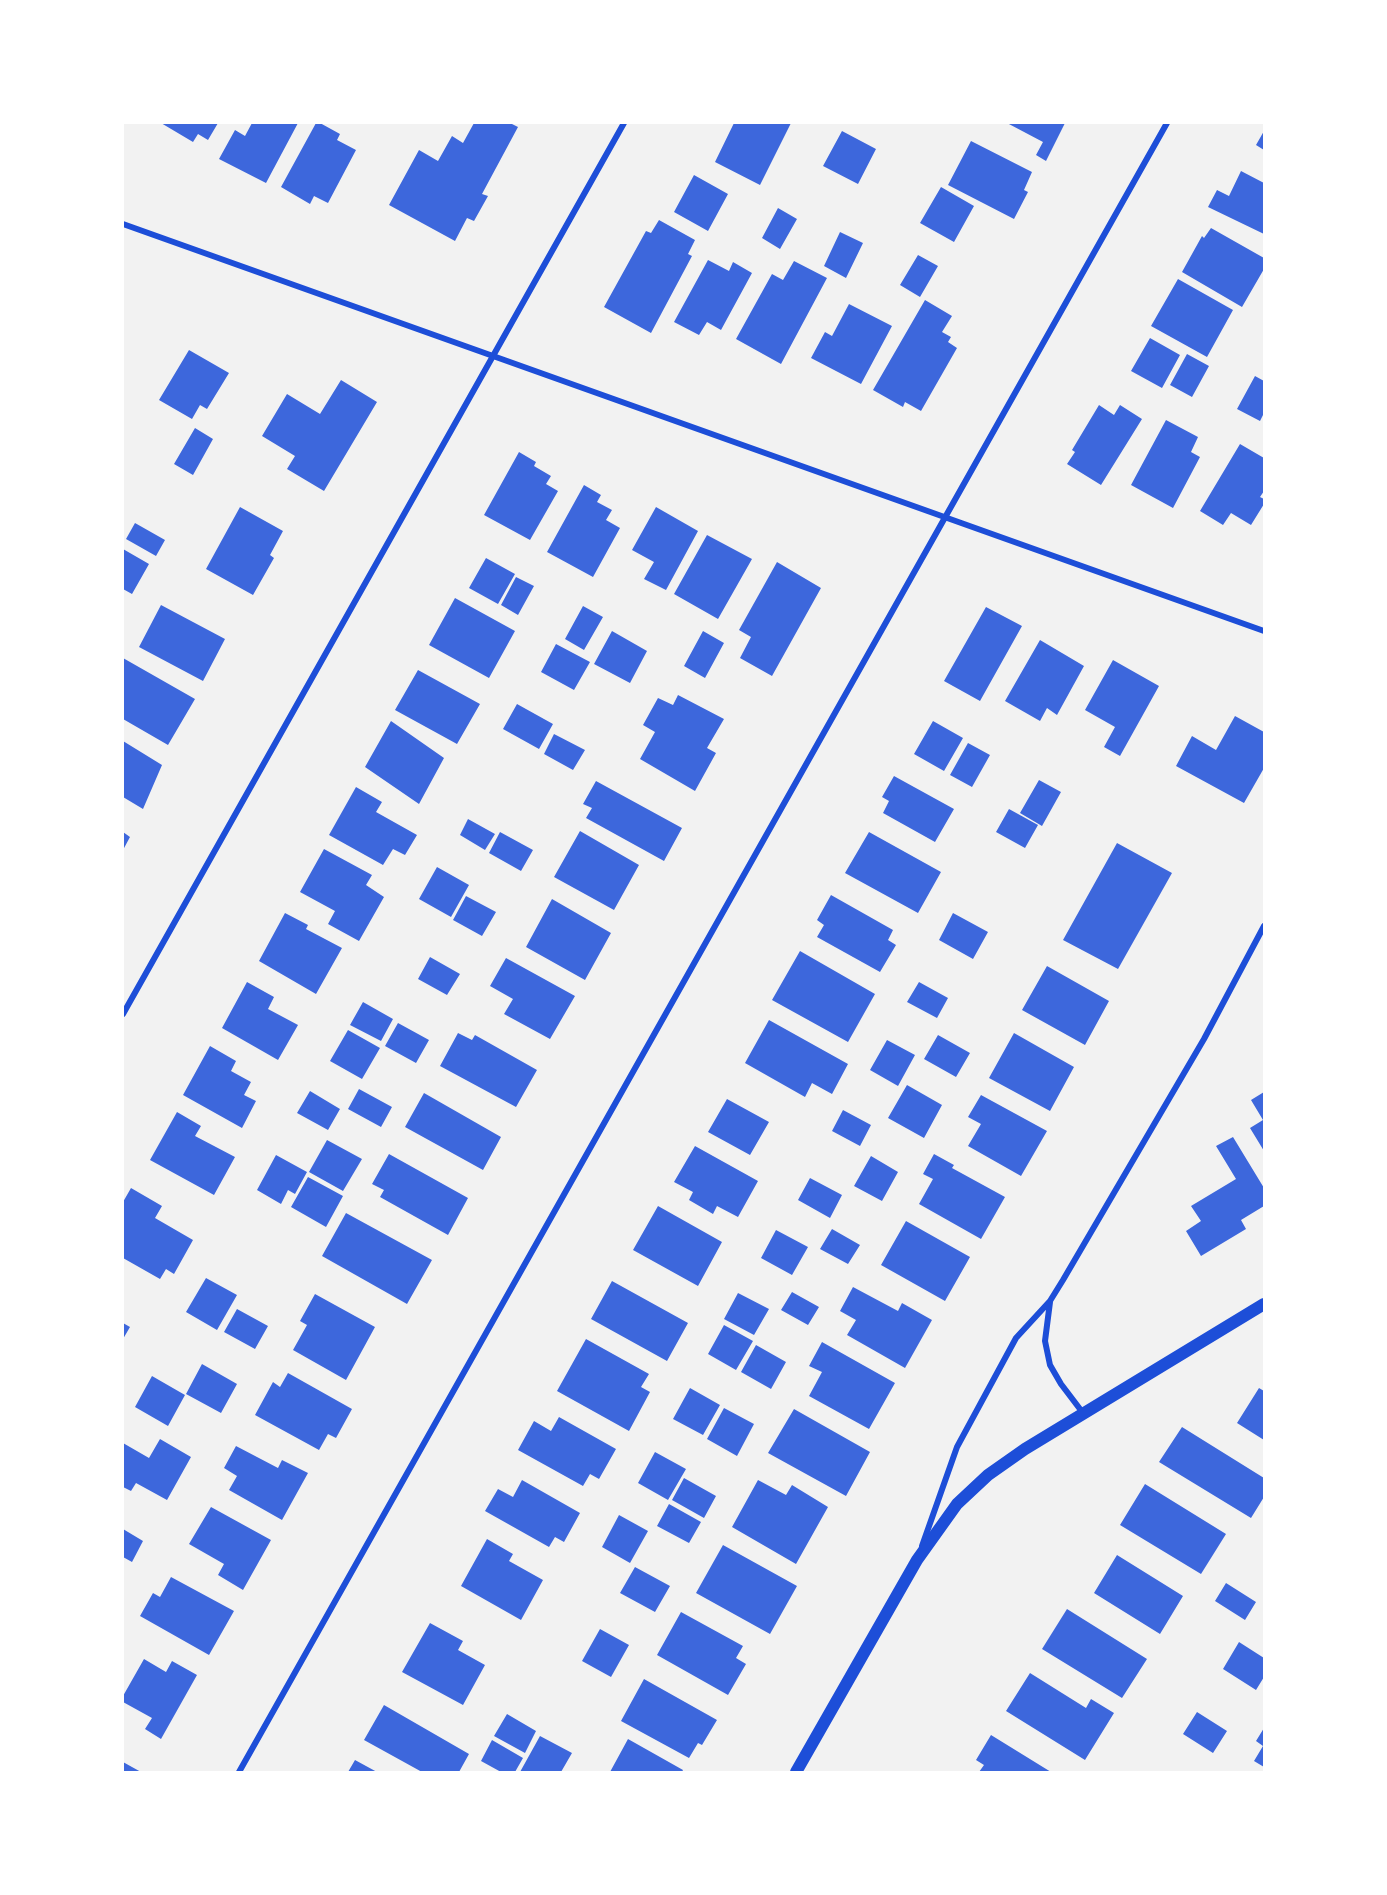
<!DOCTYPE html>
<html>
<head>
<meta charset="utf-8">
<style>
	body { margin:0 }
	#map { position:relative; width:1387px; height:1895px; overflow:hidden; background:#f2f2f2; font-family:Cabin,sans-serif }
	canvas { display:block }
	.frame { position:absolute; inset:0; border:124px solid #fff; pointer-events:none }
</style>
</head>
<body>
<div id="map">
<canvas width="1387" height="1895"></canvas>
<div class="frame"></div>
</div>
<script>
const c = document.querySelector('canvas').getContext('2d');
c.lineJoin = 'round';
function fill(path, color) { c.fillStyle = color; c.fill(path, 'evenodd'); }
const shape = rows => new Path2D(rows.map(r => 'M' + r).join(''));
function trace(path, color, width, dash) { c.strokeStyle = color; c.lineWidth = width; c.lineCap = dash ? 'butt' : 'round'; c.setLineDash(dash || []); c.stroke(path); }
fill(shape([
	[161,123,218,123,208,140,198,134,193,142],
	[252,123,298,123,266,183,219,159,235,130,245,136],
	[316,123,320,123,340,134,337,140,356,150,328,203,314,196,310,204,281,187],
	[474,123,510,123,518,127,482,194,488,196,474,221,467,218,455,241,389,205,419,150,438,161,452,136,463,143],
	[734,123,791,123,760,185,715,162],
	[1007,123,1065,123,1046,161,1036,155,1043,142],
	[842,131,876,149,858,184,823,166],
	[1264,131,1264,150,1256,145],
	[971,141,1032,172,1024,190,1028,192,1014,219,948,185],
	[1241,171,1264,183,1264,234,1208,207,1217,190,1229,196],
	[694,175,728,194,708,231,674,212],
	[941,187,974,206,954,242,920,223],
	[778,208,797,219,780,249,762,238],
	[659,220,695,240,688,254,692,256,651,333,604,307,646,231,651,233],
	[1211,228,1264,258,1264,269,1242,307,1182,272,1202,236,1204,238],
	[840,232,863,243,846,278,824,266],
	[918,255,938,266,920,297,900,285],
	[708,260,729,271,733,262,752,273,721,330,707,322,699,335,674,322],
	[794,261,827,278,781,364,736,339,772,274,783,280],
	[1178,279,1233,310,1207,357,1151,326],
	[925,300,952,316,942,332,951,337,948,342,957,348,921,411,905,402,903,407,873,390],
	[849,304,892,326,861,384,811,358,825,332,832,336],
	[1150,338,1180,355,1162,388,1131,371],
	[189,350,229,373,207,409,200,405,192,419,159,400],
	[1187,354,1209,366,1192,397,1170,385],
	[1255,376,1264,381,1264,413,1260,421,1237,409],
	[341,380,377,402,324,491,287,469,295,456,262,436,287,394,320,414],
	[1099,405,1114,415,1120,405,1142,419,1101,485,1067,464,1075,452,1072,450],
	[1166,420,1198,437,1191,452,1200,457,1173,508,1131,485],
	[195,428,213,439,193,475,174,464],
	[1240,444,1264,458,1264,491,1260,497,1264,499,1264,504,1251,525,1231,513,1223,525,1200,511],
	[519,452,536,462,534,466,551,476,546,484,558,491,530,540,484,515],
	[584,485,601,495,597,502,612,510,606,520,620,528,593,577,547,552],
	[240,507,283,531,270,555,274,558,253,595,206,569],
	[656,507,698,531,666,590,644,579,654,562,632,550],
	[135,523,165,540,156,556,126,539],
	[707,535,752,559,718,619,674,594],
	[123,549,149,564,132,594,123,589],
	[486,558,515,574,498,604,469,588],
	[777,562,821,588,772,676,740,658,751,637,739,630],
	[516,577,534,586,518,615,501,605],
	[455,598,515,631,489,678,429,645],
	[161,605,225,639,203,681,139,647],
	[583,606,603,617,584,650,565,639],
	[986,607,1022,626,980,701,944,681],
	[612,631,647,651,630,683,594,664],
	[703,631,724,643,705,678,684,666],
	[1040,640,1084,666,1057,715,1047,708,1040,721,1005,701],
	[556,644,590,662,574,690,541,672],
	[123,658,195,699,168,745,123,719],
	[1113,660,1159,686,1120,756,1104,747,1115,727,1085,710],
	[418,670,480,704,457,744,395,710],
	[678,695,724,719,707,748,716,753,695,791,640,759,655,732,643,725,658,698,673,705],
	[517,704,553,724,539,749,503,729],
	[1235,716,1264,732,1264,768,1244,803,1176,766,1192,736,1216,750],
	[391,721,444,758,419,804,365,767],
	[933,721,963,738,944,771,914,754],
	[554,734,585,750,573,770,544,754],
	[123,741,162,765,143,809,123,797],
	[968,743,990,755,972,787,950,775],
	[894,776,954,809,935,842,883,813,889,801,882,797],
	[1039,780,1061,792,1042,826,1020,813],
	[596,781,682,828,664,861,586,818,592,808,583,804],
	[356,787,382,802,376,812,417,835,405,855,393,849,383,865,329,835],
	[1009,809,1038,825,1025,848,996,832],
	[468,819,495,834,485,850,460,835],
	[580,831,639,865,614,910,554,877],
	[123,832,130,837,123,850],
	[500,832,533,850,521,871,489,853],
	[869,832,941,872,918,913,845,873],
	[1117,843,1172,873,1118,969,1063,940],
	[324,849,372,875,366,885,384,897,359,941,328,924,335,911,300,892],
	[437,867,469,885,451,917,419,899],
	[831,895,893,930,888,940,896,945,880,972,817,937,824,925,817,920],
	[466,896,496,912,482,936,453,920],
	[552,899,611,933,585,980,526,947],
	[285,913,308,925,306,929,342,948,316,994,259,961],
	[953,913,988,932,973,959,939,940],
	[800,951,875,994,848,1042,772,1000],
	[430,957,460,974,447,995,418,979],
	[506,958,575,996,550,1039,504,1014,513,999,490,986],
	[1047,966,1109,1001,1085,1045,1022,1010],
	[247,982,274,997,268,1009,298,1025,278,1060,222,1028],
	[919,982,948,998,937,1018,907,1002],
	[363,1002,393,1019,381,1041,350,1025],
	[769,1020,848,1064,832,1094,812,1083,805,1097,745,1063],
	[398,1023,429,1040,416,1063,385,1046],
	[348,1030,380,1048,362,1079,330,1061],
	[458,1033,472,1040,475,1035,537,1070,516,1107,440,1066],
	[1014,1033,1074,1067,1050,1111,989,1078],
	[938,1035,970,1053,956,1077,924,1059],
	[887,1040,915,1055,898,1086,870,1070],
	[210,1046,236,1061,231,1071,251,1082,244,1095,256,1101,242,1128,183,1095],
	[907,1085,942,1105,924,1138,888,1118],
	[359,1089,392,1107,381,1127,348,1109],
	[310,1091,340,1109,328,1130,297,1113],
	[1264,1092,1264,1151,1250,1128,1263,1120,1251,1100],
	[424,1093,501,1137,483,1170,405,1127],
	[981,1095,1047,1131,1021,1176,968,1146,981,1124,968,1117],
	[727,1099,769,1122,750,1155,708,1132],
	[843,1110,871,1125,860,1146,832,1131],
	[177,1112,201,1126,195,1136,235,1157,214,1195,150,1160],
	[1233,1137,1264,1188,1264,1206,1241,1220,1246,1229,1201,1256,1186,1231,1201,1221,1191,1206,1236,1179,1216,1146],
	[327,1140,362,1159,343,1191,309,1172],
	[695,1146,758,1181,738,1217,717,1206,713,1214,689,1200,693,1192,674,1182],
	[389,1154,468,1198,448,1235,380,1197,384,1190,372,1184],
	[934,1154,954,1165,952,1168,1005,1197,981,1239,919,1204,933,1179,923,1174],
	[276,1155,307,1172,295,1194,288,1190,281,1204,257,1190],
	[871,1156,898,1172,882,1201,854,1186],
	[308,1177,343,1196,326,1227,291,1207],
	[810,1178,842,1195,830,1218,798,1200],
	[131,1188,162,1206,155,1218,193,1240,174,1274,166,1269,160,1279,123,1258,123,1202],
	[658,1206,722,1242,698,1286,633,1250],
	[346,1213,432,1260,407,1304,322,1256],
	[906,1221,970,1257,945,1301,881,1265],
	[832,1229,860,1245,848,1264,820,1249],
	[776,1230,808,1247,792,1275,761,1258],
	[206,1278,237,1295,217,1330,186,1312],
	[612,1281,688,1323,667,1361,591,1319],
	[853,1287,898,1311,902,1303,932,1320,905,1368,847,1335,856,1320,840,1311],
	[792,1292,819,1307,808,1325,781,1310],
	[738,1293,769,1309,754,1335,724,1319],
	[315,1294,375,1327,346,1380,293,1350,307,1325,300,1321],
	[237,1309,268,1326,255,1349,224,1332],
	[123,1323,130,1327,123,1339],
	[724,1325,753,1341,736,1370,708,1354],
	[586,1339,649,1374,641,1387,650,1392,629,1431,557,1391],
	[822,1342,895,1383,869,1429,809,1396,822,1372,809,1366],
	[756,1345,786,1362,771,1389,741,1372],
	[202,1364,237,1384,221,1413,186,1394],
	[288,1373,352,1409,336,1438,328,1434,319,1450,255,1415,273,1382,280,1387],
	[152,1376,185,1395,168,1426,135,1407],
	[690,1388,720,1405,703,1435,673,1419],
	[1259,1388,1264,1391,1264,1440,1237,1423],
	[724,1408,754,1424,737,1456,707,1439],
	[794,1409,870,1452,846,1496,768,1453],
	[559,1417,616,1449,599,1479,590,1474,583,1486,518,1450,534,1421,551,1431],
	[1182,1427,1264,1478,1264,1497,1251,1518,1159,1462],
	[160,1439,191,1457,167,1500,136,1483,131,1491,123,1487,123,1443,149,1458],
	[236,1446,278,1468,282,1460,308,1473,282,1520,229,1490,237,1476,224,1468],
	[655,1452,686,1469,668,1500,638,1483],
	[684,1478,716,1496,704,1518,672,1500],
	[522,1480,580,1513,564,1542,555,1537,549,1547,485,1511,498,1489,513,1497],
	[758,1480,786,1495,792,1485,828,1507,796,1564,732,1527],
	[1145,1484,1226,1534,1201,1574,1120,1525],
	[669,1504,701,1522,689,1543,657,1526],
	[211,1507,271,1540,243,1590,218,1575,224,1564,189,1544],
	[619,1515,648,1531,630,1563,602,1547],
	[123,1529,143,1541,132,1562,123,1557],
	[487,1539,513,1554,509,1561,543,1580,521,1620,461,1586],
	[723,1545,797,1586,770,1634,696,1593],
	[1117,1555,1183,1596,1160,1634,1094,1593],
	[635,1567,670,1586,655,1612,620,1593],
	[171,1577,234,1611,209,1655,140,1616,153,1593,160,1597],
	[1226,1583,1256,1602,1245,1620,1215,1601],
	[1067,1609,1147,1659,1122,1698,1042,1649],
	[681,1612,743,1646,736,1658,746,1664,728,1695,657,1655],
	[430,1623,463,1641,458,1650,485,1665,463,1705,402,1672],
	[600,1629,629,1645,611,1677,582,1661],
	[1239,1642,1264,1658,1264,1677,1256,1690,1223,1669],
	[144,1659,166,1672,172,1661,197,1675,161,1739,145,1729,152,1718,123,1702,123,1696],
	[1030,1673,1086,1708,1091,1699,1114,1713,1085,1760,1006,1711],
	[644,1679,717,1720,702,1745,698,1743,689,1758,621,1721],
	[384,1705,469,1754,459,1772,422,1772,364,1740],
	[1197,1712,1227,1731,1213,1753,1183,1734],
	[507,1714,536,1731,525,1753,494,1736],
	[1264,1728,1264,1767,1254,1761,1263,1746,1256,1741],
	[991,1735,1051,1772,979,1772,984,1765,976,1760],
	[540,1736,572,1753,561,1772,520,1772],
	[628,1739,683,1770,682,1772,610,1772],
	[492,1740,523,1758,515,1772,501,1772,481,1761],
	[355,1760,377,1772,348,1772],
	[123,1762,141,1772,123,1772]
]), '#3d67dc');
trace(shape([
	[123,224,1264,631],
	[123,1014,624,123],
	[1050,1302,1045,1341,1050,1365,1061,1384,1083,1413],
	[922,1546,957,1447,1016,1338,1050,1301,1063,1280,1204,1039,1264,926],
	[239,1772,1167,123]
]), '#1d4ed8', 6);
trace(shape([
	[796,1772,917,1560,957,1504,988,1475,1025,1449,1264,1304]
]), '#1d4ed8', 12);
</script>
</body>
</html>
